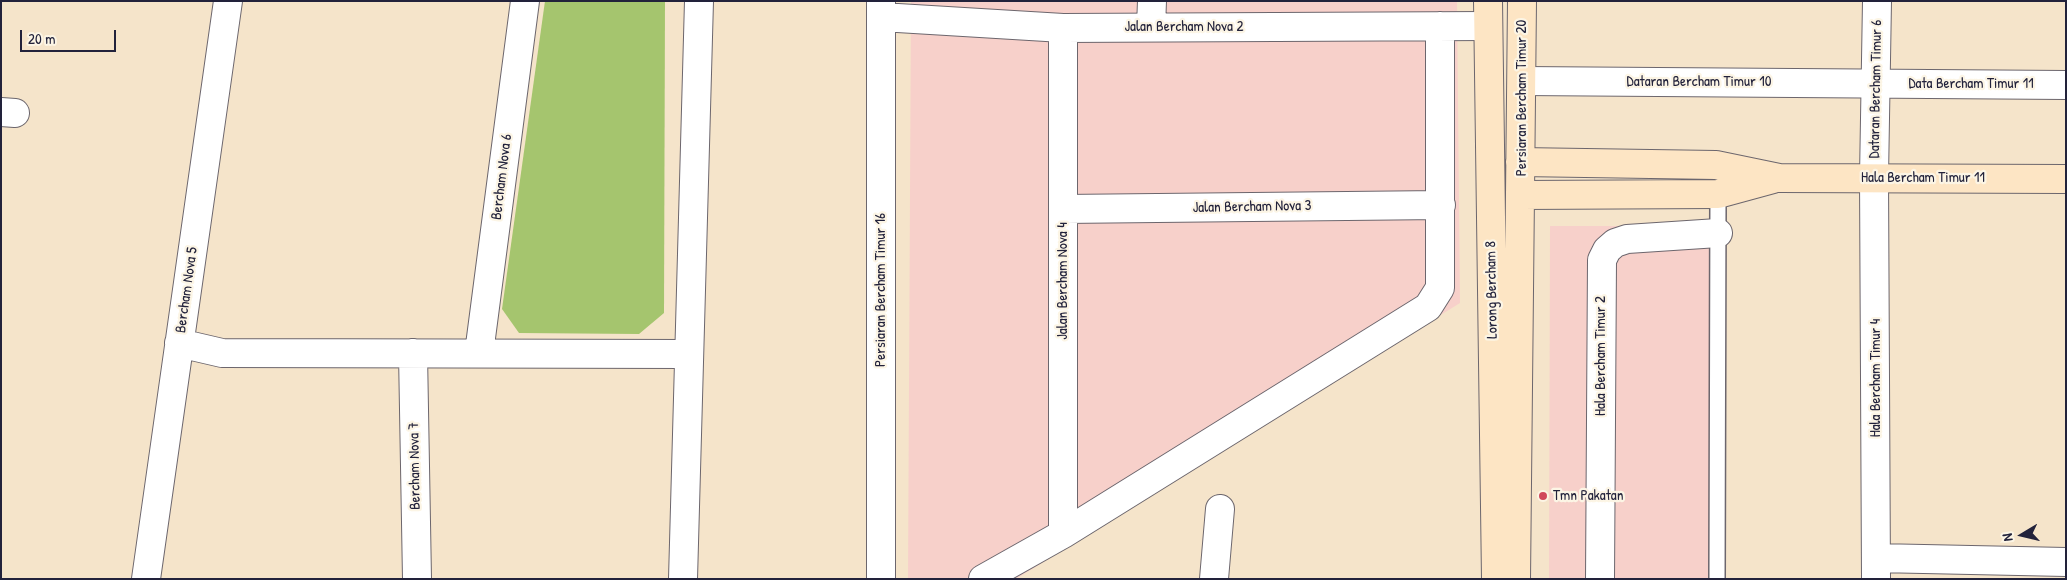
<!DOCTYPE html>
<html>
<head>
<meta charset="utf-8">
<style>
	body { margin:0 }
	#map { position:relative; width:2067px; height:580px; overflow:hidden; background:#f5e4ca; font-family:"Patrick Hand",sans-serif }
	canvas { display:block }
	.frame { position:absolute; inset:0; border:2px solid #22223b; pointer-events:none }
	.north { position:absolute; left:1997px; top:510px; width:50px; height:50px; -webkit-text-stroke:4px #fcf5e5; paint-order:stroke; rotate:261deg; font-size:14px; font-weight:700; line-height:20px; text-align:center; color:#22223b }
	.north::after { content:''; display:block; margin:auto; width:18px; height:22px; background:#22223b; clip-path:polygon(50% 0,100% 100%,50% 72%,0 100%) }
	.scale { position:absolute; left:20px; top:30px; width:96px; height:22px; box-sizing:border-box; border:2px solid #22223b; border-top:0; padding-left:6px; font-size:15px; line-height:18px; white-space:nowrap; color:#22223b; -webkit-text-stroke:4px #fcf5e5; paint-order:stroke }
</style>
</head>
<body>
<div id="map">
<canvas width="2067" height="580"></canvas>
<div class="frame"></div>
<div class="north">N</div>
<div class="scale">20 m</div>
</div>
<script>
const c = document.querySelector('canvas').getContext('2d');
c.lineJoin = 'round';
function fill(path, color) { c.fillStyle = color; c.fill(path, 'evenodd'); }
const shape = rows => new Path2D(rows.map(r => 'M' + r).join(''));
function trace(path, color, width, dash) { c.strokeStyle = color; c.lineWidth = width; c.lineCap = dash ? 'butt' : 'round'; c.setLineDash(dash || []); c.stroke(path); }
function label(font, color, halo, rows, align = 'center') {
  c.font = font + ' "Patrick Hand",sans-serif'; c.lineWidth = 4.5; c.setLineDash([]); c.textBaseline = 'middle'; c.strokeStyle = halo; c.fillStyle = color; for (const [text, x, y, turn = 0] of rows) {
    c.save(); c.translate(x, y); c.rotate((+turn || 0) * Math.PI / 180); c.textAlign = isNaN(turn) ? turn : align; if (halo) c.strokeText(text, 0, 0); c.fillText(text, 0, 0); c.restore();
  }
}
fill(shape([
	[911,1,1457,1,1460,303,1016,579,908,579],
	[1550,226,1726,226,1725,579,1549,579]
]), '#f7d0ca');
fill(shape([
	[545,1,665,1,664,313,639,334,519,333,502,309]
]), '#a5c56e');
const lane = shape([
	[1717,579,1718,194]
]);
const street = shape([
	[881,17,1063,28,1487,26],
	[1151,27,1152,1],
	[1063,28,1063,534],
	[1522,81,2066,85],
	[1,112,15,113],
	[1063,209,1441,205],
	[179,343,222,353,688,354],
	[413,353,417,579],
	[479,353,525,1],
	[1876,558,2066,562],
	[146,579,228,1],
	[683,579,699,1],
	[881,579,881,1],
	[983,579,1063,534,1428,307,1440,288,1440,26],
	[1214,579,1220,509],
	[1600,579,1602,260,1607,250,1615,243,1627,239,1718,233],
	[1876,579,1874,177,1877,1]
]);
const secondary = shape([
	[1488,1,1496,579],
	[1520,162,1716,165,1779,178,2066,179],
	[1521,195,1718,194,1773,179],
	[1516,579,1522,1]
]);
trace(lane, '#6c666d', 18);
trace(street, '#6c666d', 30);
trace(secondary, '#6c666d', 30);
trace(lane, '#fff', 15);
trace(street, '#fff', 28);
trace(secondary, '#fde5c4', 28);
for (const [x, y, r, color] of [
	[1543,496,5,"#d1495b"]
]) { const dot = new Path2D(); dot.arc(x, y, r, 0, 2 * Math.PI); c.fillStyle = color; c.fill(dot); trace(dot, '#fcf5e5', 2); }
label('15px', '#22223b', '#fcf5e5', [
	["Jalan Bercham Nova 2",1184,27],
	["Dataran Bercham Timur 10",1699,82],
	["Data Bercham Timur 11",1971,84],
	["Dataran Bercham Timur 6",1876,89,-89],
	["Persiaran Bercham Timur 20",1522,98,-90],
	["Bercham Nova 6",502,177,-83],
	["Hala Bercham Timur 11",1923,178],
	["Jalan Bercham Nova 3",1252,207,-1],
	["Jalan Bercham Nova 4",1063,281,-90],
	["Bercham Nova 5",187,290,-82],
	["Persiaran Bercham Timur 16",881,290,-90],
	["Lorong Bercham 8",1492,290,-91],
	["Hala Bercham Timur 2",1601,356,-90],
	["Hala Bercham Timur 4",1876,378,-90],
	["Bercham Nova 7",415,466,-91]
]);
label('15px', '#22223b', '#fcf5e5', [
	["Tmn Pakatan",1553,496]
], 'left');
</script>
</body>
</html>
